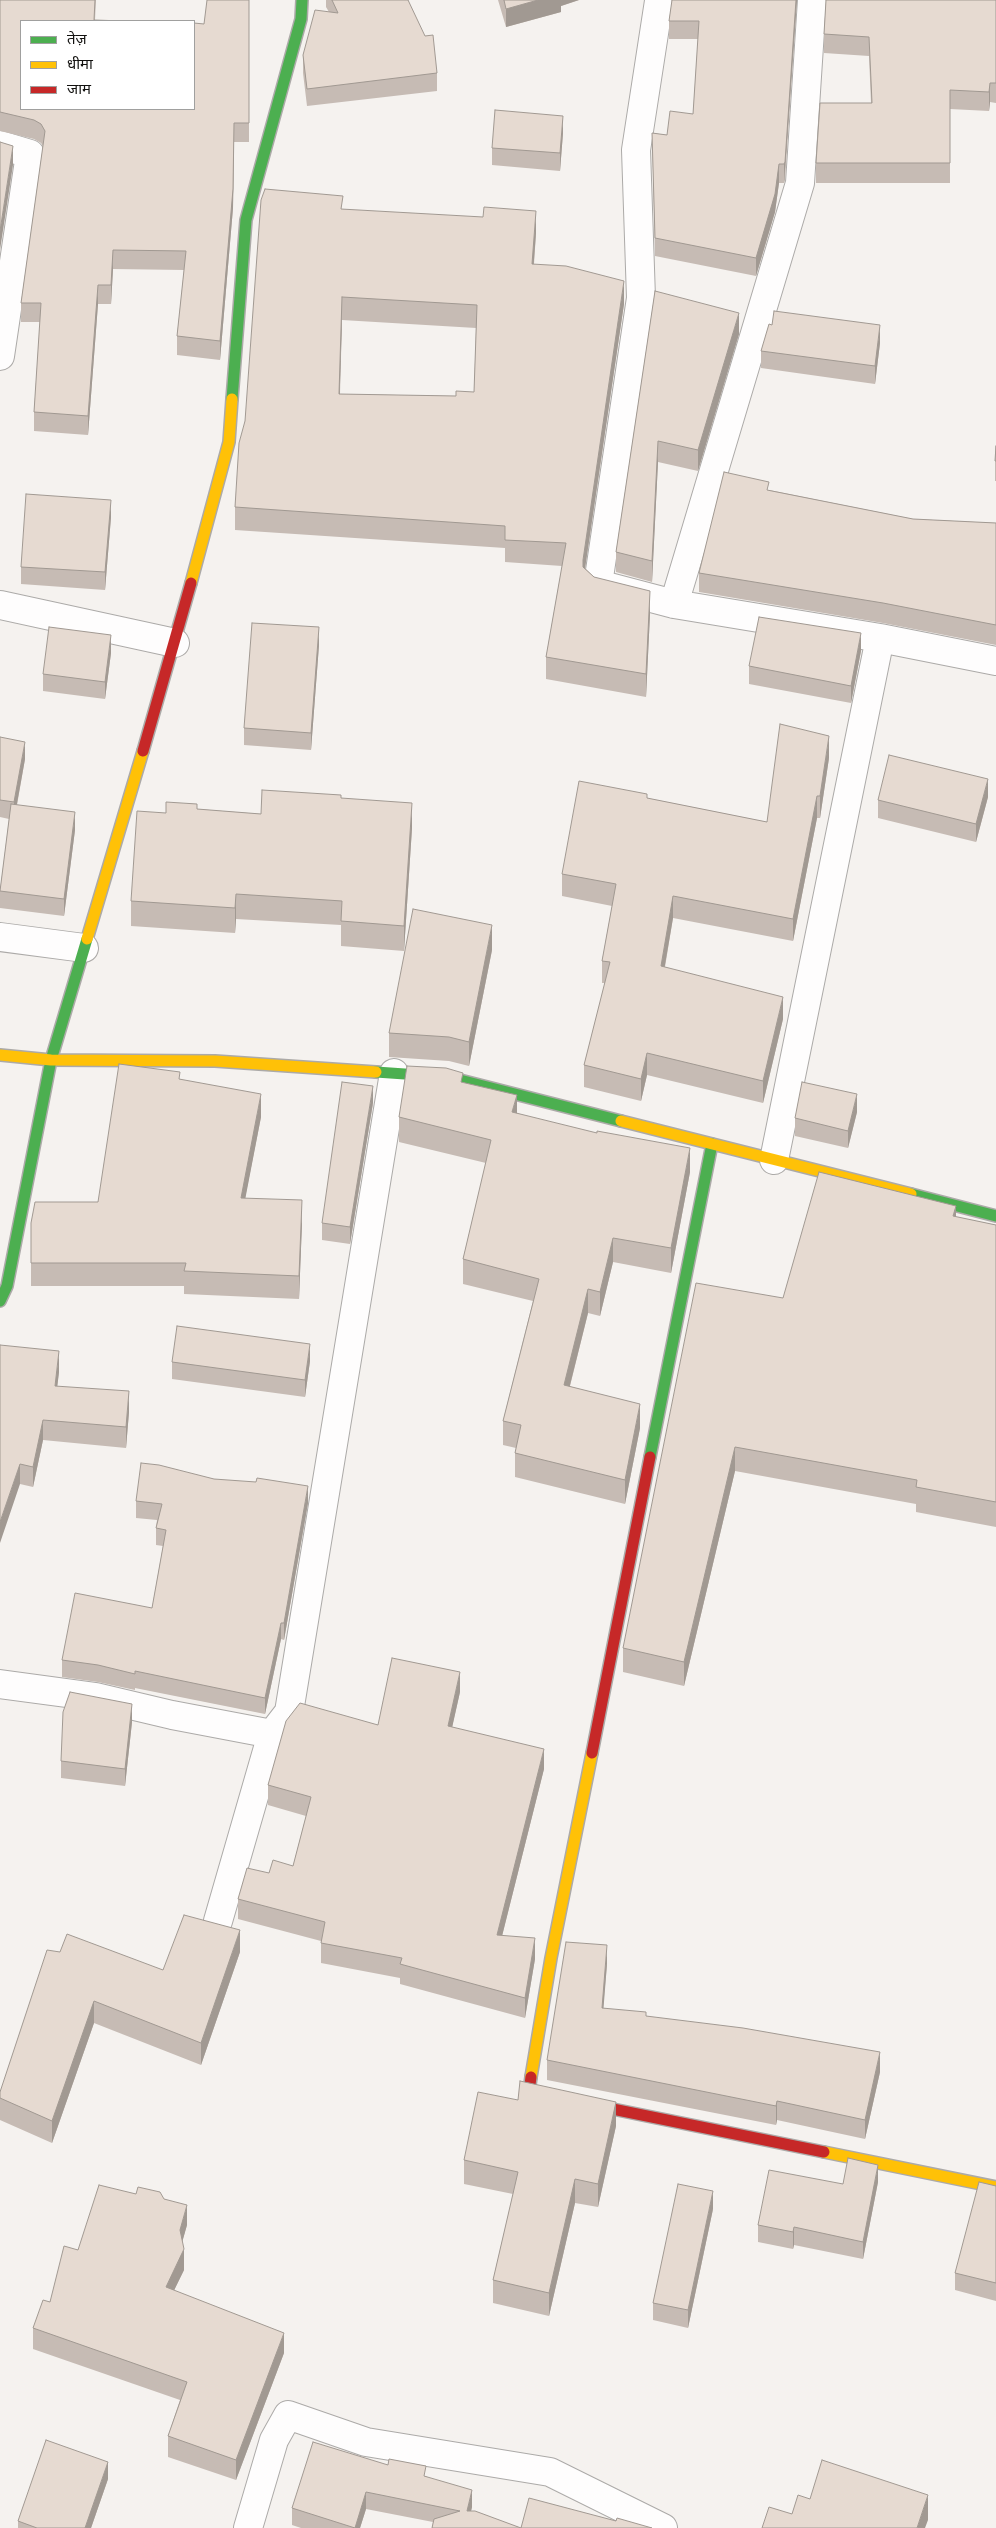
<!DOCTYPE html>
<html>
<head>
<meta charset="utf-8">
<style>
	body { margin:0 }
	#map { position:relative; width:996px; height:2528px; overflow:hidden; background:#f5f2ef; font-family:"IBM Plex Serif","Noto Sans Devanagari",serif }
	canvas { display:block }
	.legend { position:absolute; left:20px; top:20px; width:175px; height:90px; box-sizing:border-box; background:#fff; border:1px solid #a0a09f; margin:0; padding:6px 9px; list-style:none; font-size:15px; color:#12110f }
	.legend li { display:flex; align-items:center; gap:10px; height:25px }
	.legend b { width:25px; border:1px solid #a0a09f }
</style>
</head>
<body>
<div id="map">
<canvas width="996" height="2528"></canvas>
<ul class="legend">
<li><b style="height:6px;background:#4caf50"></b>तेज़</li>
<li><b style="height:6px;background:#ffc107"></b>धीमा</li>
<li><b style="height:6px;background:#c62828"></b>जाम</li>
</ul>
</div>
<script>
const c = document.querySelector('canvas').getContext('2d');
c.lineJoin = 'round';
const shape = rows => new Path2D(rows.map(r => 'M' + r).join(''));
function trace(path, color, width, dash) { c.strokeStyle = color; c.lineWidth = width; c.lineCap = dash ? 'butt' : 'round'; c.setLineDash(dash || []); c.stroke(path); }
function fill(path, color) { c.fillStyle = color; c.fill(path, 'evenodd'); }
const street = shape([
	[666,0,659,1,636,150,641,298,598,584,674,604],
	[812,0,800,183,674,604,880,638,996,661],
	[0,145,30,154,0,356],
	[0,605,175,643],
	[0,937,84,948],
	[774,1160,880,638],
	[0,1684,96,1697,172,1715,272,1734,289,1712,394,1073],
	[218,1921,272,1734],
	[248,2528,274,2440,288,2415,366,2442,550,2472,663,2528]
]);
const fast = shape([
	[232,399,246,220,301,19,302,0],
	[376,1072,448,1077,621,1121],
	[911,1194,996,1216],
	[0,1301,7,1286,51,1060,87,939],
	[650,1457,712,1144]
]);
const slow = shape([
	[191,583,229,442,232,399],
	[87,939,143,751],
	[0,1055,51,1060,215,1061,376,1072],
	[621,1121,911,1194],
	[531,2077,551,1958,592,1753],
	[824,2152,996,2187]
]);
const jam = shape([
	[143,751,191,583],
	[592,1753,650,1457],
	[531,2077,529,2092,824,2152]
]);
trace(street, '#acaaa8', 30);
trace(fast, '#acaaa8', 14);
trace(slow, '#acaaa8', 14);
trace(jam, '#acaaa8', 14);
trace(street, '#fefdfd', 28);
trace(fast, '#4caf50', 11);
trace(slow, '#ffc107', 11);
trace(jam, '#c62828', 11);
fill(shape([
	[0,0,96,0,95,20,204,24,249,0,249,142,234,142,233,208,220,360,177,355,177,336,184,270,113,269,111,304,98,304,88,435,34,431,34,412,40,322,21,322,21,303,43,146,41,143,34,139,0,131],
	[326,0,408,0,437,73,437,91,307,106,303,73,303,55,329,12,326,7],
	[498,0,579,0,561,6,561,12,506,27],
	[672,0,797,0,785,180,784,183,779,183,775,212,756,276,655,256,652,133,667,135,693,114,698,39,669,39,669,21],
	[996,0,996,103,990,102,989,111,950,109,950,183,816,183,816,163,871,103,869,56,824,53,824,34],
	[563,133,560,171,492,165,492,148],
	[343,209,536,233,534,264,624,304,585,568,594,577,650,614,646,697,546,679,546,657,562,566,505,562,505,548,235,530,235,507,245,421],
	[342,320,476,328,474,392,456,396,340,394],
	[655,291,739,334,698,471,658,462,652,582,616,572,616,552],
	[880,343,875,384,761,368,761,351],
	[996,446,996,481,995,481,995,461],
	[769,490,913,519,996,523,996,645,883,623,699,592,699,573],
	[111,517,105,590,21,584,21,567],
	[319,645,311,750,244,745,244,728],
	[861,651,851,703,749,684,749,666],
	[111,653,105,699,43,691,43,674],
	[0,737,25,759,17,805,75,830,64,916,0,908,0,891,9,819,0,817],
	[829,758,820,818,817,818,793,941,673,918,665,967,783,1019,763,1103,647,1075,641,1101,584,1087,584,1065,605,983,602,983,602,961,612,906,562,896,562,874,647,798,767,822],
	[988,797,976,842,878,818,878,800],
	[341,798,412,828,404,951,341,946,341,925,236,919,235,933,131,926,131,901,166,813,197,809,261,814],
	[492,950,469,1066,449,1061,389,1057,389,1033],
	[180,1079,261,1117,245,1198,302,1223,299,1299,184,1294,184,1286,31,1286,31,1223,98,1202],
	[463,1082,517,1113,690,1172,671,1273,613,1262,600,1316,588,1313,570,1386,640,1428,625,1504,515,1477,515,1453,516,1448,503,1445,503,1421,533,1301,463,1284,463,1259,486,1163,399,1142,399,1117],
	[373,1103,350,1244,322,1240,322,1223],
	[857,1112,848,1148,795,1136,795,1118],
	[956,1217,996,1225,996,1527,916,1512,916,1504,735,1471,684,1686,623,1672,623,1648,783,1298],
	[0,1345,59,1372,57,1386,129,1412,126,1448,43,1440,33,1487,20,1484],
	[310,1361,305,1397,172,1379,172,1362],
	[214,1479,308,1503,284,1640,281,1639,265,1714,135,1688,135,1690,98,1682,62,1677,62,1660,152,1608,163,1546,156,1545,156,1528,157,1520,136,1518,136,1501],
	[460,1692,452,1727,544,1769,502,1936,535,1959,525,2018,400,1984,400,1978,321,1963,321,1941,238,1919,238,1899,269,1873,293,1866,306,1816,268,1805,268,1785,378,1725],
	[132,1722,125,1786,61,1778,61,1761],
	[60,1952,163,1970,240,1952,201,2065,94,2023,52,2143,0,2120,0,2092],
	[607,1964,603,2008,646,2016,880,2072,865,2139,777,2120,776,2125,547,2080,547,2060],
	[616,2126,598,2207,575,2203,549,2316,493,2303,493,2280,513,2194,464,2184,464,2160],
	[878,2182,863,2259,794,2245,793,2249,758,2242,758,2225,843,2184],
	[996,2186,996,2301,955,2290,955,2273],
	[136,2194,164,2199,187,2225,182,2242,184,2270,174,2290,284,2353,236,2480,168,2457,168,2436,180,2400,33,2349,33,2328,50,2302,78,2250],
	[713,2209,688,2328,653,2320,653,2303],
	[426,2476,472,2507,471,2511,521,2528,616,2521,652,2528,432,2528,433,2522,366,2509,360,2528,301,2528,292,2525,292,2508],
	[108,2479,91,2528,18,2528,18,2521]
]), '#c6bbb4');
fill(shape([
	[538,0,579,0,561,6,561,12,506,27,506,9],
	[796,0,797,0,784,183,784,164],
	[990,83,990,102,989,111,989,92],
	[563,116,563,133,560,171,560,153],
	[234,142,233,208,220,360,220,341],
	[13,146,13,165,0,250,0,231],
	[779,164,779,183,775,212,756,276,756,258],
	[536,211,536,233,532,286,532,264],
	[113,250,113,269,111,304,111,285],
	[624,281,624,304,583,582,583,560],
	[98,285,98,304,88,435,88,416],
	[342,297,342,320,339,417,339,394],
	[739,313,739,334,698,471,698,450],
	[880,325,880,343,875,384,875,366],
	[658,441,658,462,652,582,652,561],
	[111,500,111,517,105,590,105,572],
	[650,591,650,614,646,697,646,674],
	[319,627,319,645,311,750,311,733],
	[861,633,861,651,851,703,851,686],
	[111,635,111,653,105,699,105,682],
	[829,736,829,758,820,818,820,796],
	[25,742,25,759,14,820,14,802],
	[988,779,988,797,976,842,976,824],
	[817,796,817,818,793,941,793,919],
	[412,803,412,828,404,951,404,926],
	[75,812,75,830,64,916,64,899],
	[236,894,236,919,235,933,235,908],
	[673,896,673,918,661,988,661,966],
	[492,925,492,950,469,1066,469,1042],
	[783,997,783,1019,763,1103,763,1081],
	[647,1053,647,1075,641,1101,641,1079],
	[373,1086,373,1103,350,1244,350,1227],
	[261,1094,261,1117,241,1221,241,1198],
	[857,1094,857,1112,848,1148,848,1131],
	[517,1095,517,1119,512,1112],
	[690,1148,690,1172,671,1273,671,1248],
	[302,1200,302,1223,299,1299,299,1276],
	[956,1206,956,1230,953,1216],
	[613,1238,613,1262,600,1316,600,1292],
	[588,1289,588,1313,564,1409,564,1385],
	[310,1344,310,1361,305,1397,305,1380],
	[59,1351,59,1372,55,1406,55,1386],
	[129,1391,129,1412,126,1448,126,1427],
	[640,1404,640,1428,625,1504,625,1480],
	[43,1420,43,1440,33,1487,33,1467],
	[735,1447,735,1471,684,1686,684,1662],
	[20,1464,20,1484,0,1543,0,1522],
	[308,1486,308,1503,284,1640,284,1623],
	[281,1623,281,1639,265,1714,265,1698],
	[460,1672,460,1692,448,1746,448,1726],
	[132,1704,132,1722,125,1786,125,1769],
	[544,1749,544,1769,497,1956,497,1935],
	[240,1930,240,1952,201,2065,201,2043],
	[535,1938,535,1959,525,2018,525,1998],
	[607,1945,607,1964,602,2027,602,2008],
	[94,2001,94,2023,52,2143,52,2121],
	[880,2052,880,2072,865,2139,865,2120],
	[777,2101,777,2120,776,2125,776,2106],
	[616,2102,616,2126,598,2207,598,2184],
	[878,2165,878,2182,863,2259,863,2242],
	[575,2179,575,2203,549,2316,549,2293],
	[713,2191,713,2209,688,2328,688,2310],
	[187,2205,187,2225,180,2250,180,2230],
	[794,2227,794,2245,793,2249,793,2232],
	[184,2249,184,2270,166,2307,166,2287],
	[284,2333,284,2353,236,2480,236,2460],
	[108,2462,108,2479,91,2528,85,2528],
	[472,2490,472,2507,467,2528,467,2511],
	[366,2492,366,2509,360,2528,355,2528],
	[928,2495,928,2520,925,2528,917,2528]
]), '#a19992');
const building = shape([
	[0,0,95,0,94,20,124,21,21,21,21,109,194,109,194,23,204,24,207,0,249,0,249,123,234,123,233,189,220,341,177,336,186,251,113,250,111,285,98,285,88,416,34,412,41,303,21,303,45,131,41,124,34,120,0,112,0,0],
	[332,0,408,0,425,36,433,35,437,73,307,89,303,55,315,10,338,13,332,0],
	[504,0,538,0,506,9,504,0],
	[672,0,796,0,785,162,784,164,779,164,775,194,756,258,655,238,652,133,667,135,670,111,693,114,699,21,669,21,672,0],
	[826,0,996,0,996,83,990,83,989,92,950,90,950,163,816,163,820,103,872,103,869,37,824,34,826,0],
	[495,110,563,116,560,153,492,148,495,110],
	[0,142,13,146,0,231,0,142],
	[265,189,343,196,341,209,483,217,484,207,536,211,532,264,566,266,624,281,583,560,583,567,594,577,650,591,646,674,546,657,566,543,505,540,505,526,235,507,239,443,245,421,261,200,265,189],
	[342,297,477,305,474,392,456,391,456,396,339,394,342,297],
	[655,291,739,313,698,450,658,441,652,561,616,552,655,291],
	[774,311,880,325,875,366,761,351,769,324,772,325,774,311],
	[996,446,996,461,995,461,996,446],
	[724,472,769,482,767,490,913,519,996,523,996,625,883,603,699,573,724,472],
	[26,494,111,500,105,572,21,567,26,494],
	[759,617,861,633,851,686,749,666,759,617],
	[252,623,319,627,311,733,244,728,252,623],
	[49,627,111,635,105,682,43,674,49,627],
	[780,724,829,736,820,796,817,796,793,919,673,896,661,966,783,997,763,1081,647,1053,641,1079,584,1065,610,962,602,961,616,884,562,874,579,781,647,794,647,798,767,822,780,724],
	[0,737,25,742,14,802,0,800,0,737],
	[889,755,988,779,976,824,878,800,889,755],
	[262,790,341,795,341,798,412,803,404,926,341,921,342,901,236,894,235,908,131,901,137,811,166,813,166,802,197,804,197,809,261,814,262,790],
	[11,804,75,812,64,899,0,891,11,804],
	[413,909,492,925,469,1042,449,1037,389,1033,413,909],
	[119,1064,180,1072,179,1079,261,1094,241,1198,302,1200,299,1276,184,1271,186,1263,31,1263,31,1223,35,1202,98,1202,119,1064],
	[407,1066,446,1068,463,1073,461,1082,517,1095,512,1112,597,1133,597,1131,690,1148,671,1248,613,1238,600,1292,588,1289,564,1385,640,1404,625,1480,515,1453,521,1425,503,1421,539,1279,463,1259,491,1140,399,1117,407,1066],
	[342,1082,373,1086,350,1227,322,1223,342,1082],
	[802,1082,857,1094,848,1131,795,1118,802,1082],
	[819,1172,956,1206,953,1216,996,1225,996,1502,916,1487,917,1480,735,1447,684,1662,623,1648,696,1283,783,1298,819,1172],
	[177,1326,310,1344,305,1380,172,1362,177,1326],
	[0,1345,59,1351,55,1386,129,1391,126,1427,43,1420,33,1467,20,1464,0,1522,0,1345],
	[141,1463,159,1465,214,1479,256,1482,257,1478,308,1486,284,1623,281,1623,265,1698,135,1671,135,1674,98,1665,62,1660,75,1593,152,1608,166,1530,156,1528,162,1504,136,1501,141,1463],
	[392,1658,460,1672,448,1726,544,1749,497,1935,535,1938,525,1998,400,1964,402,1958,321,1943,325,1922,238,1899,247,1868,269,1873,273,1860,293,1866,311,1797,268,1785,286,1721,300,1703,378,1725,392,1658],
	[70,1692,132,1704,125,1769,61,1761,63,1712,70,1692],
	[184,1915,240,1930,201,2043,94,2001,52,2121,0,2098,0,2092,47,1950,60,1952,67,1934,163,1970,184,1915],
	[566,1942,607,1945,602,2008,646,2012,646,2016,743,2028,880,2052,865,2120,777,2101,776,2106,547,2060,566,1942],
	[520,2081,616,2102,598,2184,575,2179,549,2293,493,2280,518,2172,464,2160,478,2092,518,2100,520,2081],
	[848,2158,878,2165,863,2242,794,2227,793,2232,758,2225,769,2170,843,2184,848,2158],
	[979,2182,996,2186,996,2283,955,2273,979,2182],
	[678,2184,713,2191,688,2310,653,2303,678,2184],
	[99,2185,136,2194,138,2187,160,2192,164,2199,187,2205,180,2230,184,2249,166,2287,284,2333,236,2460,168,2436,187,2382,33,2328,43,2300,50,2302,64,2246,78,2250,99,2185],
	[46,2440,108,2462,85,2528,37,2528,18,2521,46,2440],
	[313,2442,388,2465,389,2459,426,2466,424,2476,472,2490,467,2511,475,2511,521,2528,529,2498,616,2521,617,2518,652,2528,432,2528,434,2519,460,2511,366,2492,355,2528,292,2508,313,2442],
	[822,2460,928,2495,917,2528,762,2528,769,2507,792,2514,798,2495,810,2499,822,2460]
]);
fill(building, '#e6dad1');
trace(building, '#a19992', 1);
</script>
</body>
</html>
